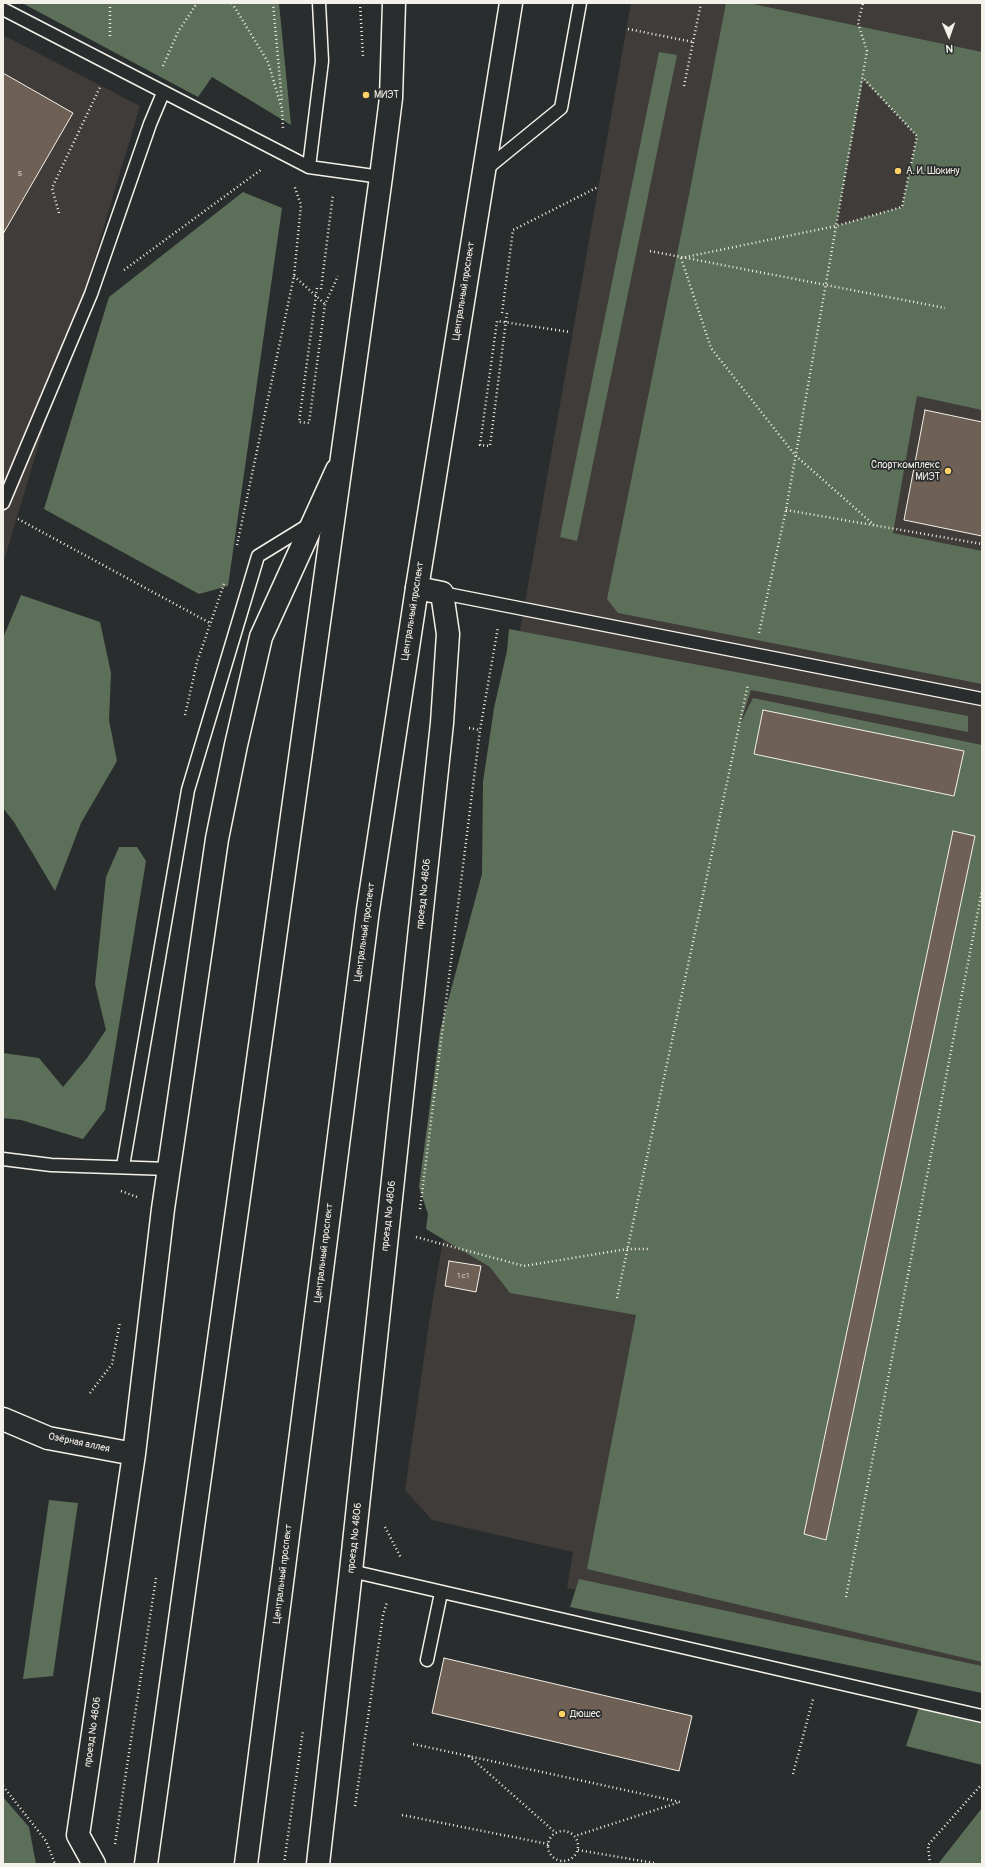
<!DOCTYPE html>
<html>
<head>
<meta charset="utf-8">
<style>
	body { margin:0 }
	#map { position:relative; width:985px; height:1867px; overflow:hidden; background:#2a2d2e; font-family:Pangolin,sans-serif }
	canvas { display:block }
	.frame { position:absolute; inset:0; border:4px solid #f4f1e8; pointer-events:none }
	.north { position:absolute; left:929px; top:16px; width:40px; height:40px; -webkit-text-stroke:3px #2a2d2e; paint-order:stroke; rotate:178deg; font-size:11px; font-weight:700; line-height:16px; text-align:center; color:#f4f1e8 }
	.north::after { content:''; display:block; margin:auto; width:14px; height:18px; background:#f4f1e8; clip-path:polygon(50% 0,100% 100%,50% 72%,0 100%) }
</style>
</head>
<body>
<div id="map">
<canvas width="985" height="1867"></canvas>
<div class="frame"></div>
<div class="north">N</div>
</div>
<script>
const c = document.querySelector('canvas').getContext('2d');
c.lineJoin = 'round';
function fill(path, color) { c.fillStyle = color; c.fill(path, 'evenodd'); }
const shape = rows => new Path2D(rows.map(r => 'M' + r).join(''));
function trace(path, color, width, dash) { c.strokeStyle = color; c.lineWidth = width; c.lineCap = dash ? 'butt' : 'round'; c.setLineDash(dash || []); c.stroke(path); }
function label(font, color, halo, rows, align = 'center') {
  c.font = font + ' Pangolin,sans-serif'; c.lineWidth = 3.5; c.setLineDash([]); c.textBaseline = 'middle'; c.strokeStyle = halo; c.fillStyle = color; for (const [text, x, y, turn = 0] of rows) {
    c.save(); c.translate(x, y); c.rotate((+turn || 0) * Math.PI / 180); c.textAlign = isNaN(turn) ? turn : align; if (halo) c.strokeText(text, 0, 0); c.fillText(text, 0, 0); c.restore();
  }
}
fill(shape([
	[631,3,982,3,982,1679,567,1588,573,1552,432,1520,405,1490,429,1323,452,1186,519,636],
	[3,35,140,106,3,564]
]), '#3f3c3a');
fill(shape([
	[22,3,279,3,291,125,212,77,198,97],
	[726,3,748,3,982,52,982,410,917,396,893,533,982,551,982,684,618,613,607,599,689,195],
	[863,79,917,136,902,207,836,226],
	[659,52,677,55,577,541,560,537],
	[243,192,282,208,228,586,199,594,44,509,109,297],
	[21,595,100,622,111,673,109,720,117,761,81,823,55,891,14,822,3,808,3,638],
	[509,629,968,716,968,732,751,690,740,724,753,698,982,745,982,1662,587,1569,636,1315,510,1293,490,1267,426,1229,428,1214,419,1187,440,1031,482,874,483,782,494,708,507,651],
	[119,847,137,847,146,861,105,1110,83,1139,21,1120,3,1118,3,1053,39,1058,63,1087,87,1058,106,1030,95,984,106,877],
	[49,1500,78,1503,53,1676,23,1679],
	[579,1579,982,1666,982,1693,570,1607],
	[919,1707,982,1724,982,1765,906,1746],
	[3,1797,29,1827,36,1864,3,1864],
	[982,1808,982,1864,938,1864]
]), '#5c6f59');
const building = shape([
	[3,73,73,113,3,234,3,73],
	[925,410,982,422,982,536,904,520,925,410],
	[763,710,964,751,954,796,754,754,763,710],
	[953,831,975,836,826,1540,804,1534,953,831],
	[449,1261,481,1266,476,1292,445,1286,449,1261],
	[444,1658,692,1716,679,1771,432,1713,444,1658]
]);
fill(building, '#6f6056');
trace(building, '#f4f1e8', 1);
const lane = shape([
	[3,9,309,167,381,177],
	[309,167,322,61,319,3],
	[485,170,561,108,580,3],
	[3,503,91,294,150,124,163,93],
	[442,593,982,699],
	[3,1159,51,1165,169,1169],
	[123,1166,188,790,258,556,310,524],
	[351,1571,982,1716],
	[427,1660,441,1593]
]);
const secondary = shape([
	[3,1419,48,1438,134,1454],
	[94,1864,78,1835,134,1454,163,1209,217,839,236,745,261,637,337,470],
	[318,1864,351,1571,442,723,448,634,442,593,417,588]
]);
const primary = shape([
	[146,1864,381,177,391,98,394,3],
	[246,1864,368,910,417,588,511,3]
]);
trace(lane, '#f4f1e8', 15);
trace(secondary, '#f4f1e8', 25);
trace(primary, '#f4f1e8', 25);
trace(shape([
	[110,3,110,38],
	[232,3,268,62,282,109,283,128],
	[273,3,282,102],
	[360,3,363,57],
	[628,29,693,42],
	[163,66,178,32,197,3],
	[684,86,701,3],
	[59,213,52,188,101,85],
	[650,251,945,308],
	[681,258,836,226,902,207,917,136,863,78],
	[681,258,711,348,795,455,874,525],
	[124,270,262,169],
	[294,276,325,304],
	[317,288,299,422,309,423,325,304,338,276],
	[321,289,333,194],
	[502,313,513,230,598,187],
	[507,313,490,446,480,445,497,321,570,332],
	[786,510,982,544],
	[18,519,210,623],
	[237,545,294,276,301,205,294,185],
	[759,633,786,510,867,51,858,23,863,3],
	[185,715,197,662,224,584],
	[469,728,480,730],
	[121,1191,137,1197],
	[420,1209,480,730,498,627],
	[416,1237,524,1266,627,1249,648,1249],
	[617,1298,748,684],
	[90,1393,112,1364,120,1322],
	[385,1527,401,1558],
	[846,1597,982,890],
	[413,1744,680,1802,575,1836],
	[469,1756,556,1833],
	[793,1774,813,1699],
	[3,1786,46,1841,55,1864],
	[355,1806,383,1615,387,1602],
	[402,1815,548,1844],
	'548 1846a15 15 0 1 1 30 0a15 15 0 1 1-30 0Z',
	[115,1844,156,1578],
	[578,1850,654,1863],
	[284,1864,303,1730],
	[930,1864,928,1845,982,1784]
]), '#f4f1e8', 2.5, [1, 3]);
trace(lane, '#2a2d2e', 12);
trace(secondary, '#2a2d2e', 22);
trace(primary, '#2a2d2e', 22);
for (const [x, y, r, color] of [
	[366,95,4,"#ffd166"],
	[898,171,4,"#ffd166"],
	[948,471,4,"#ffd166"],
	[562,1714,4,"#ffd166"]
]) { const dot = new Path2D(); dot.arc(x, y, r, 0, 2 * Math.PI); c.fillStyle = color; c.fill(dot); trace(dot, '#2a2d2e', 1.5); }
label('8px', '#d3cdc4', null, [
	["5",20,174],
	["1 с1",463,1276]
]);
label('10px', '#f4f1e8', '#2a2d2e', [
	["МИЭТ",374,95],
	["А. И. Шокину",906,171],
	["Спорткомплекс",940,465,"right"],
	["МИЭТ",940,477,"right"],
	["Дюшес",570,1714]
], 'left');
label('10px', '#f4f1e8', '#2a2d2e', [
	["Центральный проспект",464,291,-81],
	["Центральный проспект",413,611,-81],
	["проезд № 4806",424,894,-84],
	["Центральный проспект",365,932,-82],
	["проезд № 4806",389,1216,-84],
	["Центральный проспект",324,1253,-83],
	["Озёрная аллея",79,1443,12],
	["проезд № 4806",355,1538,-84],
	["Центральный проспект",283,1574,-83],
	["проезд № 4806",93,1732,-82]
]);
</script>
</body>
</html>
